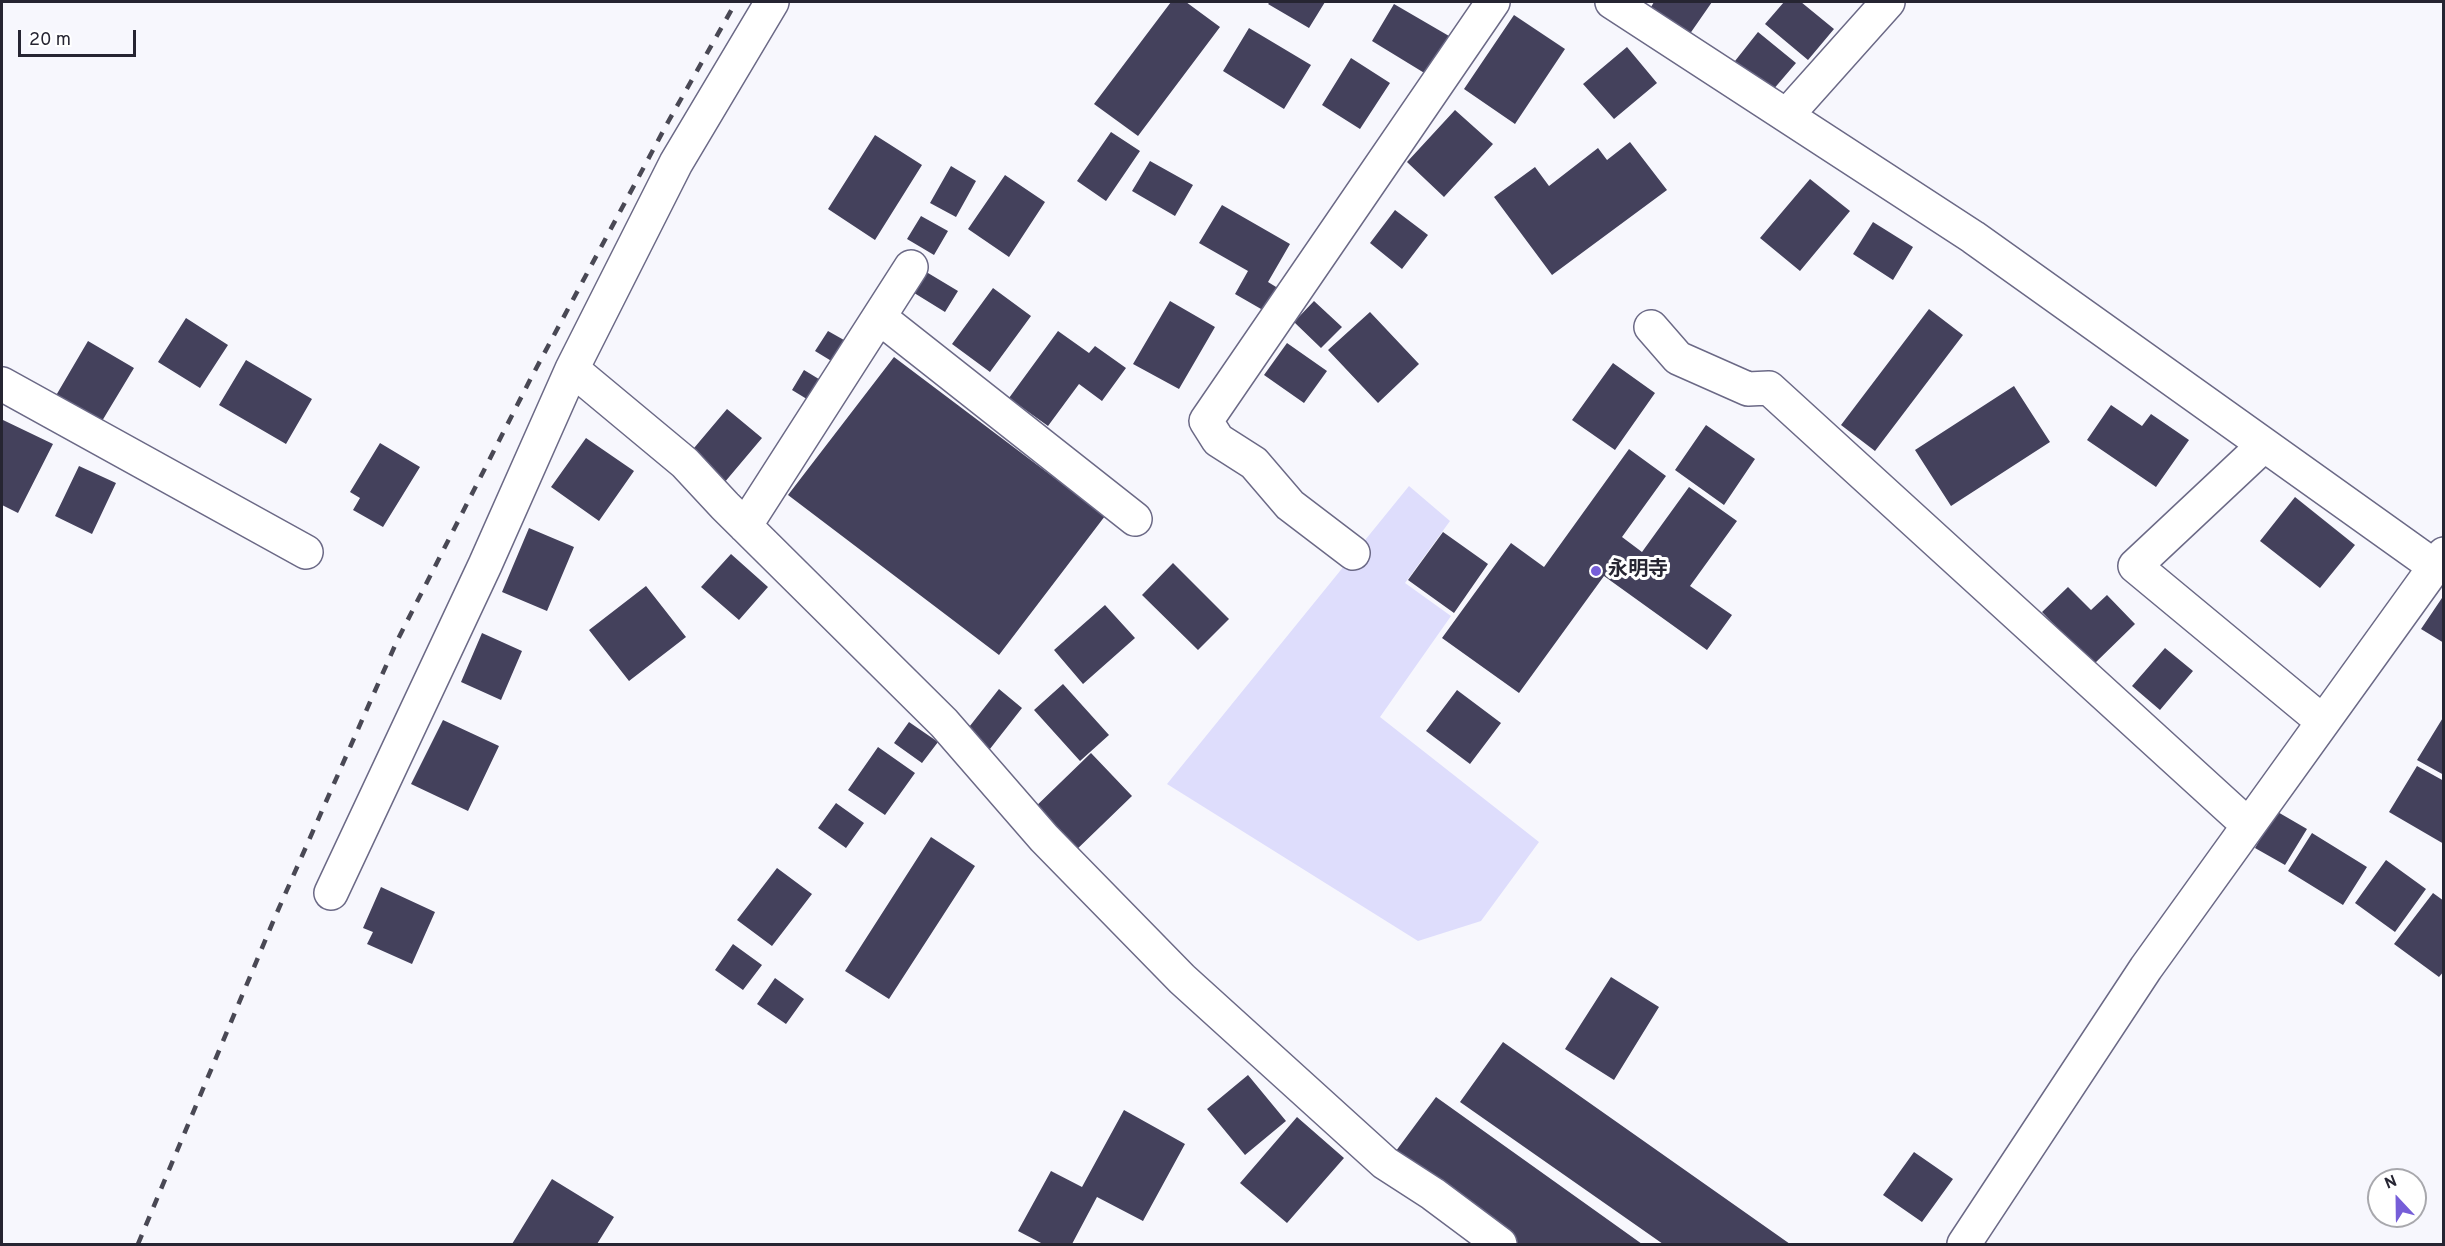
<!DOCTYPE html>
<html>
<head>
<meta charset="utf-8">
<style>
	body { margin:0 }
	#map { position:relative; width:2445px; height:1246px; overflow:hidden; background:#f7f7fd; font-family:Overpass,sans-serif }
	canvas { display:block }
	.frame { position:absolute; inset:0; border:3px solid #262532; pointer-events:none }
	.north { position:absolute; left:2367px; top:1168px; width:60px; height:60px; box-sizing:border-box; background:#fff; border:2px solid #a8a8ad; border-radius:50%; rotate:338deg; font-size:16px; font-weight:700; line-height:24px; text-align:center; color:#262532 }
	.north::after { content:''; display:block; margin:auto; width:21px; height:27px; background:#765ed8; clip-path:polygon(50% 0,100% 100%,50% 72%,0 100%) }
	.scale { position:absolute; left:18px; top:30px; width:118px; height:27px; box-sizing:border-box; border:3px solid #262532; border-top:0; padding-left:8px; font-size:18px; line-height:21px; white-space:nowrap; color:#262532; -webkit-text-stroke:4px #fff; paint-order:stroke }
</style>
</head>
<body>
<div id="map">
<canvas width="2445" height="1246"></canvas>
<div class="frame"></div>
<div class="north">N</div>
<div class="scale">20 m</div>
</div>
<script>
const c = document.querySelector('canvas').getContext('2d');
c.lineJoin = 'round';
function fill(path, color) { c.fillStyle = color; c.fill(path, 'evenodd'); }
const shape = rows => new Path2D(rows.map(r => 'M' + r).join(''));
function trace(path, color, width, dash) { c.strokeStyle = color; c.lineWidth = width; c.lineCap = dash ? 'butt' : 'round'; c.setLineDash(dash || []); c.stroke(path); }
function label(font, color, halo, rows, align = 'center') {
  c.font = font + ' Overpass,"Noto Sans JP",sans-serif'; c.lineWidth = 6; c.setLineDash([]); c.textBaseline = 'middle'; c.strokeStyle = halo; c.fillStyle = color; for (const [text, x, y, turn = 0] of rows) {
    c.save(); c.translate(x, y); c.rotate((+turn || 0) * Math.PI / 180); c.textAlign = isNaN(turn) ? turn : align; if (halo) c.strokeText(text, 0, 0); c.fillText(text, 0, 0); c.restore();
  }
}
fill(shape([
	[1409,486,1450,521,1405,583,1451,616,1380,717,1539,842,1481,921,1418,941,1167,784]
]), '#deddfc');
fill(shape([
	[1171,2,1186,2,1220,27,1138,136,1094,104],
	[1270,2,1325,2,1309,28,1268,4],
	[1654,2,1712,2,1687,38,1648,12],
	[1784,2,1801,2,1834,29,1808,60,1765,24],
	[1394,4,1449,36,1426,74,1372,41],
	[1514,15,1565,49,1515,124,1464,89],
	[1249,28,1311,65,1284,109,1223,71],
	[1758,32,1796,63,1772,91,1735,61],
	[1627,47,1657,83,1614,119,1583,84],
	[1351,58,1390,83,1360,129,1322,105],
	[1455,110,1493,144,1444,197,1407,162],
	[1111,132,1140,151,1106,201,1077,181],
	[875,135,922,165,875,240,828,209],
	[1630,142,1667,190,1552,275,1494,197,1535,167,1549,186,1598,148,1607,160],
	[1150,161,1193,185,1175,216,1132,191],
	[951,166,976,181,956,217,930,203],
	[1005,175,1045,202,1009,257,968,229],
	[1810,179,1850,211,1800,271,1760,238],
	[1222,205,1290,244,1268,282,1281,290,1268,313,1235,294,1248,271,1199,243],
	[1395,210,1428,235,1402,269,1370,243],
	[921,216,948,231,934,255,907,239],
	[1873,222,1913,247,1893,280,1853,254],
	[923,270,958,291,945,312,911,291],
	[993,288,1031,316,990,372,952,344],
	[1170,301,1215,327,1179,389,1133,364],
	[1314,301,1342,327,1321,348,1294,322],
	[1929,309,1963,335,1875,451,1841,425],
	[1370,312,1419,364,1378,403,1328,350],
	[186,318,228,345,200,388,158,362],
	[828,331,851,344,838,365,815,351],
	[1058,331,1089,353,1095,346,1126,368,1102,401,1079,384,1048,426,1009,398],
	[88,341,134,368,96,431,51,404],
	[1287,343,1327,371,1304,403,1264,375],
	[894,357,1105,516,999,655,788,495],
	[246,360,312,399,286,444,219,405],
	[1613,363,1655,393,1615,450,1572,420],
	[804,370,827,384,815,404,792,390],
	[2014,386,2050,442,1951,506,1915,450],
	[2111,405,2142,426,2151,414,2189,440,2156,487,2087,440],
	[727,409,762,438,724,483,689,454],
	[3,420,53,444,18,513,2,505],
	[1706,425,1755,459,1724,505,1675,470],
	[586,438,634,471,599,521,551,487],
	[380,443,420,467,383,527,353,510,360,498,350,492],
	[1629,449,1666,476,1622,537,1642,552,1689,487,1737,521,1690,586,1732,615,1707,650,1604,576,1519,693,1442,638,1511,543,1544,567],
	[79,466,116,483,92,534,55,516],
	[2295,497,2355,545,2320,588,2260,541],
	[529,528,574,547,547,611,502,592],
	[1443,532,1488,564,1454,613,1408,580],
	[731,554,768,587,739,620,701,587],
	[1173,563,1229,619,1198,650,1142,595],
	[646,586,686,637,629,681,589,630],
	[2068,587,2091,610,2107,595,2135,624,2093,665,2042,612],
	[2444,595,2444,643,2421,629],
	[1105,605,1135,638,1083,684,1054,650],
	[482,633,522,651,501,700,461,682],
	[2165,648,2193,671,2160,710,2132,686],
	[1063,684,1109,735,1080,761,1034,710],
	[999,689,1022,708,986,754,962,736],
	[1457,690,1501,723,1470,764,1426,731],
	[2444,716,2444,775,2417,760],
	[443,720,499,746,468,811,411,784],
	[909,722,938,742,922,763,894,743],
	[878,747,915,773,885,815,848,790],
	[1091,753,1132,796,1071,855,1030,812],
	[2417,766,2444,781,2444,844,2389,812],
	[836,803,864,823,846,848,818,828],
	[2276,811,2307,829,2285,865,2255,848],
	[2312,833,2367,867,2343,905,2288,871],
	[931,837,975,866,889,999,845,971],
	[2386,860,2426,889,2395,932,2355,903],
	[777,868,812,894,772,946,737,920],
	[381,887,435,912,412,964,367,944,373,932,363,928],
	[2433,893,2444,901,2444,971,2439,977,2394,944],
	[733,944,762,965,743,990,715,970],
	[1611,977,1659,1007,1614,1080,1565,1049],
	[775,978,804,999,786,1024,757,1004],
	[1503,1042,1790,1244,1663,1244,1460,1102],
	[1248,1075,1286,1121,1245,1155,1207,1109],
	[1436,1097,1642,1244,1508,1244,1390,1159],
	[1124,1110,1185,1144,1143,1221,1097,1197,1072,1244,1043,1244,1018,1231,1051,1171,1082,1187],
	[1297,1117,1344,1158,1287,1223,1240,1183],
	[1914,1152,1953,1179,1922,1222,1883,1195],
	[552,1179,614,1217,597,1244,512,1244]
]), '#44415c');
const minor = shape([
	[1612,2,1973,237,2434,566],
	[1787,115,1888,2],
	[879,317,1135,519],
	[1651,327,1678,358,1748,389,1769,388,2248,825],
	[572,369,685,463,725,506,944,723,1044,838,1182,979,1385,1163,1433,1194,1500,1244],
	[2,384,306,552],
	[2264,445,2135,566,2322,721],
	[745,526,911,267],
	[1353,553,1290,505,1254,463,1218,440,1206,421,1493,2],
	[331,893,485,565,572,369,676,163,772,2],
	[1964,1244,2146,968,2444,554]
]);
trace(minor, '#6b6986', 36);
trace(minor, '#fff', 33);
trace(shape([
	[138,1244,275,917,397,641,531,378,668,122,736,2]
]), '#494854', 4.5, [10, 10]);
for (const [x, y, r, color] of [
	[1596,571,6,"#765ed8"]
]) { const dot = new Path2D(); dot.arc(x, y, r, 0, 2 * Math.PI); c.fillStyle = color; c.fill(dot); trace(dot, '#fff', 2); }
label('bold 20px', '#262532', '#fff', [
	["永明寺",1608,571]
], 'left');
</script>
</body>
</html>
